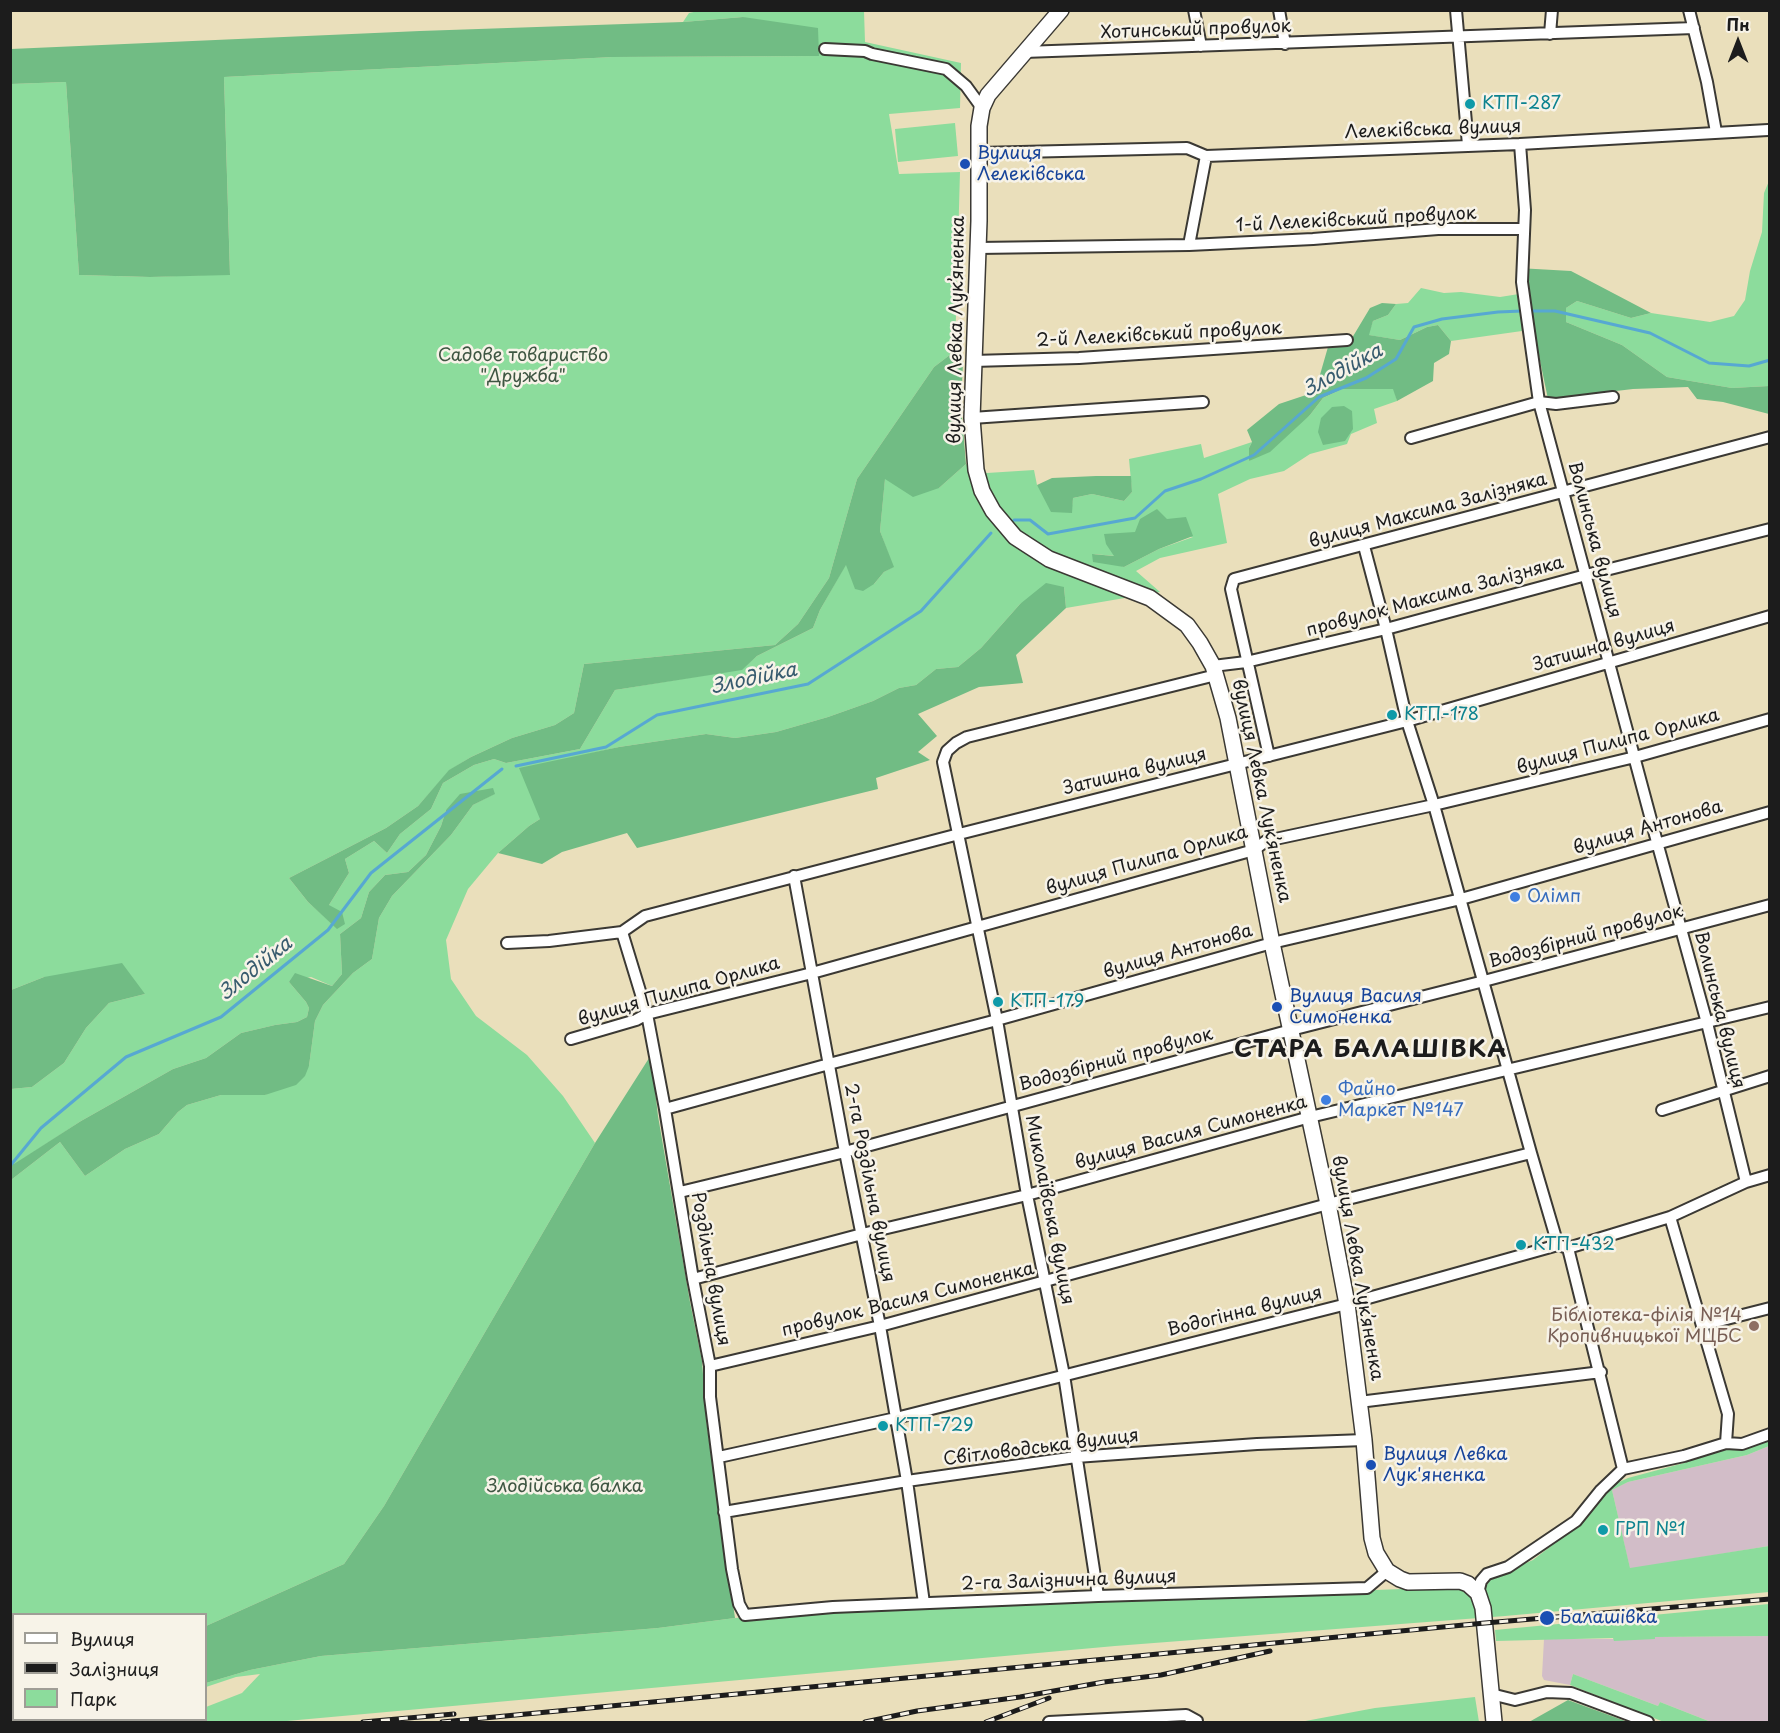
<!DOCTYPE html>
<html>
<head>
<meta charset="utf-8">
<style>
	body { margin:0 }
	#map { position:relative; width:1780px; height:1733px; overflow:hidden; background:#eadfbb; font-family:"Playpen Sans",sans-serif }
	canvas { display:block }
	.frame { position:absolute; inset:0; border:12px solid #1c1c1c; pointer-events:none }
	.legend { position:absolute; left:12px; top:1613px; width:195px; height:108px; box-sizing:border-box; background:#f7f3e8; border:2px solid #9f9d96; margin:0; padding:8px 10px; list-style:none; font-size:18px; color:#1c1c1c }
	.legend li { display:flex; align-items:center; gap:12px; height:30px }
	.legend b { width:30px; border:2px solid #9f9d96 }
	.north { position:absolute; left:1708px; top:12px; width:60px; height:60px; -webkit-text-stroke:4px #f7f3e8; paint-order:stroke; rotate:0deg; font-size:16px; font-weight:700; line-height:24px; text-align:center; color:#1c1c1c }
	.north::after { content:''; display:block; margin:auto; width:21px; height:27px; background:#1c1c1c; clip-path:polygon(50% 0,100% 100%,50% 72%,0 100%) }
</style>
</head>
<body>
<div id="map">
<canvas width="1780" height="1733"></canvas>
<div class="frame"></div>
<ul class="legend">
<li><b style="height:8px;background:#fff"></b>Вулиця</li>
<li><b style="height:8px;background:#1c1c1c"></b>Залізниця</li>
<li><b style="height:16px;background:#8cdc9c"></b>Парк</li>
</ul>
<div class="north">Пн</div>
</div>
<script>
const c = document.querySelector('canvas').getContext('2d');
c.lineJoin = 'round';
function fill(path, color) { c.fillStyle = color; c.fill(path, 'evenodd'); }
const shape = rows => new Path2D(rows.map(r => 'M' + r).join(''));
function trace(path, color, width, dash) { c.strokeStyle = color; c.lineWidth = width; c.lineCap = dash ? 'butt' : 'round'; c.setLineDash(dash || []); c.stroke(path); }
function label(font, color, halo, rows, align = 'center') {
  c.font = font + ' "Playpen Sans",sans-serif'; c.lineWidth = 5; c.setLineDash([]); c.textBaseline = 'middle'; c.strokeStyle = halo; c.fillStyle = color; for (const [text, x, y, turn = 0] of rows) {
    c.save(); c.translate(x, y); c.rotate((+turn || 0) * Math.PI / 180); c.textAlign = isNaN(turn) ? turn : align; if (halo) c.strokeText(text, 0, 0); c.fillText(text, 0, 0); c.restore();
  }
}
fill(shape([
	[1769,1446,1769,1546,1630,1569,1612,1490,1628,1482,1747,1455],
	[1769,1636,1769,1722,1711,1722,1660,1702,1658,1706,1573,1674,1570,1685,1544,1680,1542,1676,1544,1639,1655,1639,1655,1637]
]), '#d2bdc8');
fill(shape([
	[703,10,864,11,865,42,961,63,960,108,889,114,899,174,960,172,955,351,934,367,857,479,829,578,798,624,775,645,584,664,574,713,555,725,512,738,471,757,450,770,418,806,386,828,289,878,308,902,337,928,329,905,349,873,345,859,374,841,387,853,400,834,431,809,443,783,474,765,494,759,506,763,580,749,615,690,742,669,757,656,813,628,820,610,846,564,874,584,884,572,893,567,880,531,885,478,939,488,966,464,987,473,1034,470,1037,485,1071,513,1073,498,1092,494,1124,501,1132,492,1129,459,1201,444,1204,458,1252,442,1249,448,1249,461,1310,415,1323,398,1342,389,1394,389,1397,401,1374,409,1377,423,1351,434,1347,444,1310,454,1284,471,1250,479,1218,494,1227,543,1160,558,1136,571,1160,592,1066,608,1064,587,1020,604,981,648,958,667,936,669,916,685,899,688,873,701,828,717,776,732,735,738,706,734,619,747,580,756,540,819,529,826,498,853,468,889,446,940,451,979,476,1016,527,1055,563,1096,595,1143,384,1506,344,1564,206,1626,206,1614,14,1614,13,1633,11,1632,11,1180,60,1142,85,1176,125,1149,159,1134,178,1112,187,1105,221,1095,265,1095,309,1066,315,1021,323,1005,353,973,372,959,379,918,392,896,451,835,473,805,494,794,446,810,441,826,426,855,408,872,385,875,369,892,361,918,340,934,342,974,332,986,311,977,289,982,306,1002,309,1008,307,1017,297,1022,275,1025,241,1033,206,1058,173,1069,81,1121,14,1165,11,1158,11,1089,32,1087,64,1063,86,1028,109,1003,145,994,44,977,11,990,11,84,66,82,79,275,150,277,230,274,224,77,613,57,819,56,743,17,683,22,689,13],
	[1135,532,1193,537,1159,549,1124,567,1093,554,1115,556],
	[955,123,958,156,898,162,895,129],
	[1769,181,1769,386,1732,388,1667,377,1622,345,1566,322,1566,308,1577,301,1631,318,1651,313,1710,322,1734,316,1745,300,1750,271,1762,232,1764,193],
	[1421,288,1444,293,1461,292,1500,297,1519,294,1522,331,1451,341,1438,325,1427,327,1400,340,1368,335,1373,321,1388,315,1396,304,1408,303],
	[1769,1438,1769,1446,1747,1455,1628,1482,1612,1490,1630,1568,1769,1546,1769,1592,1505,1616,1115,1646,276,1722,70,1722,127,1720,206,1720,206,1707,242,1693,260,1674,236,1677,206,1687,206,1683,250,1670,321,1656,658,1628,735,1618,824,1611,1455,1587,1472,1596,1486,1594,1485,1588,1492,1577,1533,1560,1584,1520,1613,1485,1628,1478,1684,1463,1722,1447],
	[1769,1604,1769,1636,1655,1637,1655,1639,1614,1641,1613,1638,1496,1641,1495,1630],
	[1573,1674,1658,1706,1660,1702,1711,1722,1664,1722,1570,1685],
	[1475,1697,1479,1722,1300,1722,1375,1708]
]), '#8cdc9c');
fill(shape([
	[743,17,818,28,819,56,613,57,224,77,230,275,150,277,79,275,66,82,11,84,11,49,420,31,683,22],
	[1518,268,1571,271,1651,313,1631,318,1577,301,1566,308,1566,322,1622,345,1667,377,1732,388,1769,386,1769,414,1723,402,1697,399,1688,387,1633,389,1548,399,1534,332,1522,331],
	[1382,303,1396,304,1388,315,1373,321,1369,335,1400,340,1427,327,1438,325,1451,341,1449,354,1434,363,1433,381,1397,401,1393,389,1342,389,1323,398,1310,415,1270,452,1249,461,1249,448,1252,442,1247,430,1279,404,1315,392,1328,347,1349,343,1370,308],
	[955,351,963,362,961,405,966,464,939,488,913,497,885,479,880,531,894,567,884,572,874,584,863,591,855,589,846,565,820,610,813,628,757,656,742,670,615,690,580,749,506,763,494,759,474,765,443,783,431,809,400,834,387,853,374,841,345,859,349,873,329,905,342,912,345,924,337,929,308,902,289,878,386,828,418,806,449,770,471,757,512,738,555,725,574,713,584,664,775,645,798,624,829,578,857,479,934,367],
	[1344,406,1352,411,1353,429,1345,441,1323,445,1318,432,1321,418,1332,407],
	[1096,476,1131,476,1132,492,1124,501,1092,494,1073,498,1072,513,1051,512,1037,485,1052,478],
	[1157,509,1167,519,1186,517,1193,536,1159,549,1124,567,1093,562,1092,554,1114,556,1106,544,1104,534,1135,532,1140,519],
	[1046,583,1064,587,1066,608,1016,655,1023,683,979,687,918,714,937,736,918,752,930,760,876,778,878,789,637,848,627,833,562,852,542,864,498,853,529,826,540,819,519,768,619,747,706,734,735,738,776,732,828,717,873,701,899,688,916,685,936,669,958,667,981,648,1020,604],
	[493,788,495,794,473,805,451,835,392,896,379,918,372,959,353,973,323,1005,315,1021,309,1066,305,1076,296,1085,265,1095,221,1095,187,1105,178,1112,159,1134,125,1149,85,1176,60,1142,11,1180,11,1158,14,1164,81,1121,173,1069,206,1058,241,1033,275,1025,297,1022,307,1017,309,1008,306,1002,289,982,295,973,332,986,342,974,340,934,361,918,369,892,385,875,408,872,426,855,441,826,446,810,460,794],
	[122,963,145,994,109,1003,86,1028,64,1063,32,1087,11,1089,11,990,44,977],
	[651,1055,658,1116,690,1302,702,1361,707,1427,735,1618,658,1628,321,1656,250,1670,206,1683,206,1626,344,1564,384,1506,595,1143],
	[11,1632,14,1633,14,1704,11,1704],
	[1568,1700,1628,1722,1529,1722]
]), '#71bc84');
trace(shape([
	[1529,311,1555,311,1650,333,1709,363,1749,366,1770,360],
	[1014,520,1030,520,1048,534,1135,518,1165,491,1201,479,1254,455,1319,397,1366,378,1396,359,1414,327,1442,319,1498,312,1522,311],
	[516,766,606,747,657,715,808,684,921,611,991,533],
	[10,1166,41,1128,126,1057,221,1017,328,930,371,873,502,769]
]), '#57a8d2', 3);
const street = shape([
	[1194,10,1201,46],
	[1279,10,1285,44],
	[1456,10,1468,145],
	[1689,10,1707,82,1716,132],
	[1550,34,1552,10],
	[825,49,865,51,872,54,946,69,966,86,982,108],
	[1024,52,1694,28],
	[1520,144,1525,210,1522,282,1539,402,1657,842,1707,1023,1746,1182],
	[979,153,1187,148,1206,156],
	[1189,245,1313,239,1438,229,1524,229],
	[978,248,1189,245,1206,156,1520,144,1768,130],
	[973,361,1079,358,1347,340],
	[972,418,1203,402],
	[1411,438,1539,402,1556,404,1613,397],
	[1364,546,1386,629,1407,721,1434,805,1531,1153,1558,1245],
	[1213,666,1246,662,1386,629,1586,575,1770,529],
	[1269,756,1231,589,1234,579,1770,437],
	[794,876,845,1152,880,1326,907,1481,924,1603],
	[622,932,647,1014,665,1109,693,1279,710,1366,710,1397,732,1569,739,1604,745,1615,833,1607,1098,1596,1367,1588,1387,1571],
	[507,943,549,941,622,932,645,916,959,834,1407,721,1770,616],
	[571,1039,636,1020,647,1014,812,973,1254,850,1266,841,1434,805,1635,757,1770,719],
	[665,1109,829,1064,997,1020,1272,943,1461,899,1770,812],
	[1662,1110,1770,1076],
	[680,1192,845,1152,1291,1030,1484,981,1770,905],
	[1670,1217,1728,1414,1726,1443],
	[1568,1248,1623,1469],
	[693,1279,862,1234,1027,1195,1310,1117,1770,1007],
	[1703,1325,1770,1308],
	[710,1366,880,1326,1328,1204,1531,1153],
	[1359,1402,1601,1372],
	[719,1457,896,1418,1347,1304,1558,1245,1568,1248,1670,1217,1746,1182,1770,1175],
	[724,1512,907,1481,1076,1457,1257,1444,1364,1440],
	[1478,1593,1481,1581,1487,1574,1508,1567,1576,1521,1601,1490,1623,1469,1684,1456,1726,1443,1742,1444,1770,1434],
	[1098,1596,1064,1375,1027,1195,997,1020,943,762,947,751,956,743,967,737,1216,675],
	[1491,1694,1515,1700,1547,1692,1571,1693,1648,1722],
	[1049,1722,1186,1715,1197,1721,1197,1722]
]);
const secondary = shape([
	[1061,10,988,95,982,108,979,126,979,221,972,418,976,470,982,491,993,511,1015,537,1049,559,1150,598,1187,625,1200,643,1213,666,1228,718,1272,943,1328,1204,1347,1304,1364,1440,1372,1538,1376,1553,1387,1571,1400,1579,1408,1582,1460,1581,1468,1584,1478,1593,1483,1608,1494,1722]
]);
trace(street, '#3b3934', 14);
trace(secondary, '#3b3934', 18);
trace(street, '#fff', 10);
trace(secondary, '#fff', 15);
const rail = shape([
	[363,1722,454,1714],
	[442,1722,1485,1623,1770,1599],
	[865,1722,917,1711,1020,1697,1104,1682,1161,1675,1270,1651],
	[986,1722,1049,1698]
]);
trace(rail, '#1c1c1c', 5);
trace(rail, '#f7f3e8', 3, [9]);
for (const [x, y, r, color] of [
	[1470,104,6,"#0f9aa8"],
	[965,164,6,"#1a4fb4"],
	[1392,715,6,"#0f9aa8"],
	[1515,897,6,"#3f7fe0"],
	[998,1002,6,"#0f9aa8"],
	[1277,1007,6,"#1a4fb4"],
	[1326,1100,6,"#3f7fe0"],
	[1521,1245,6,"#0f9aa8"],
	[1754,1326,6,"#8d6e63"],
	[883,1426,6,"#0f9aa8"],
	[1371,1465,6,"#1a4fb4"],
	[1603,1530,6,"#0f9aa8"],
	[1547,1618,8,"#1a4fb4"]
]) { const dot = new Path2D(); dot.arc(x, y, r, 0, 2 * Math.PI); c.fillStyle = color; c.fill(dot); trace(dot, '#f7f3e8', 2); }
label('18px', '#1c1c1c', '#f7f3e8', [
	["Хотинський провулок",1196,30,-2],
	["Лелеківська вулиця",1433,130,-2],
	["1-й Лелеківський провулок",1356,220,-3],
	["вулиця Левка Лукʼяненка",957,330,-89],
	["2-й Лелеківський провулок",1159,335,-3],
	["вулиця Максима Залізняка",1428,511,-15],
	["Волинська вулиця",1594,540,75],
	["провулок Максима Залізняка",1435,597,-15],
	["Затишна вулиця",1604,646,-16],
	["вулиця Пилипа Орлика",1618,742,-15],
	["Затишна вулиця",1135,772,-14],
	["вулиця Левка Лукʼяненка",1261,791,78],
	["вулиця Антонова",1648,828,-16],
	["вулиця Пилипа Орлика",1147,861,-16],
	["Водозбірний провулок",1586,937,-15],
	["вулиця Антонова",1178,952,-16],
	["вулиця Пилипа Орлика",679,992,-16],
	["Волинська вулиця",1719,1010,76],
	["Водозбірний провулок",1116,1060,-15],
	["вулиця Василя Симоненка",1191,1133,-15],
	["2-га Роздільна вулиця",869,1183,79],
	["Миколаївська вулиця",1049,1210,79],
	["вулиця Левка Лукʼяненка",1357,1268,80],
	["Роздільна вулиця",710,1269,80],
	["провулок Василя Симоненка",908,1300,-14],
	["Водогінна вулиця",1245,1312,-14],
	["Світловодська вулиця",1041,1448,-7],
	["2-га Залізнична вулиця",1069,1581,-2]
]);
label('18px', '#0d838f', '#f7f3e8', [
	["КТП-287",1482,104],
	["КТП-178",1404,715],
	["КТП-179",1010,1002],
	["КТП-432",1533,1245],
	["КТП-729",895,1426],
	["ГРП №1",1615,1530]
], 'left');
label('18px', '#164399', '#f7f3e8', [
	["Вулиця",977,154],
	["Лелеківська",977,175],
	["Вулиця Василя",1289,997],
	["Симоненка",1289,1018],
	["Вулиця Левка",1383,1455],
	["Лук'яненка",1383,1476],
	["Балашівка",1560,1618]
], 'left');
label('18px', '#3e5642', '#f7f3e8', [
	["Садове товариство",523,356],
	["\"Дружба\"",523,377],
	["Злодійська балка",565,1487]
]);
label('18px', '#366cbe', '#f7f3e8', [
	["Олімп",1527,897],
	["Файно",1338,1090],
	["Маркет №147",1338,1111]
], 'left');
label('18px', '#785e54', '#f7f3e8', [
	["Бібліотека-філія №14",1742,1316],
	["Кропивницької МЦБС",1742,1337]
], 'right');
label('italic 20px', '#375b6e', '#f7f3e8', [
	["Злодійка",1343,371,-29],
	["Злодійка",754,679,-12],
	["Злодійка",256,969,-39]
]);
c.letterSpacing = '1.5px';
label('bold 24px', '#1c1c1c', '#f7f3e8', [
	["СТАРА БАЛАШІВКА",1371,1050]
]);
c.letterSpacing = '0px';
</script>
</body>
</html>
